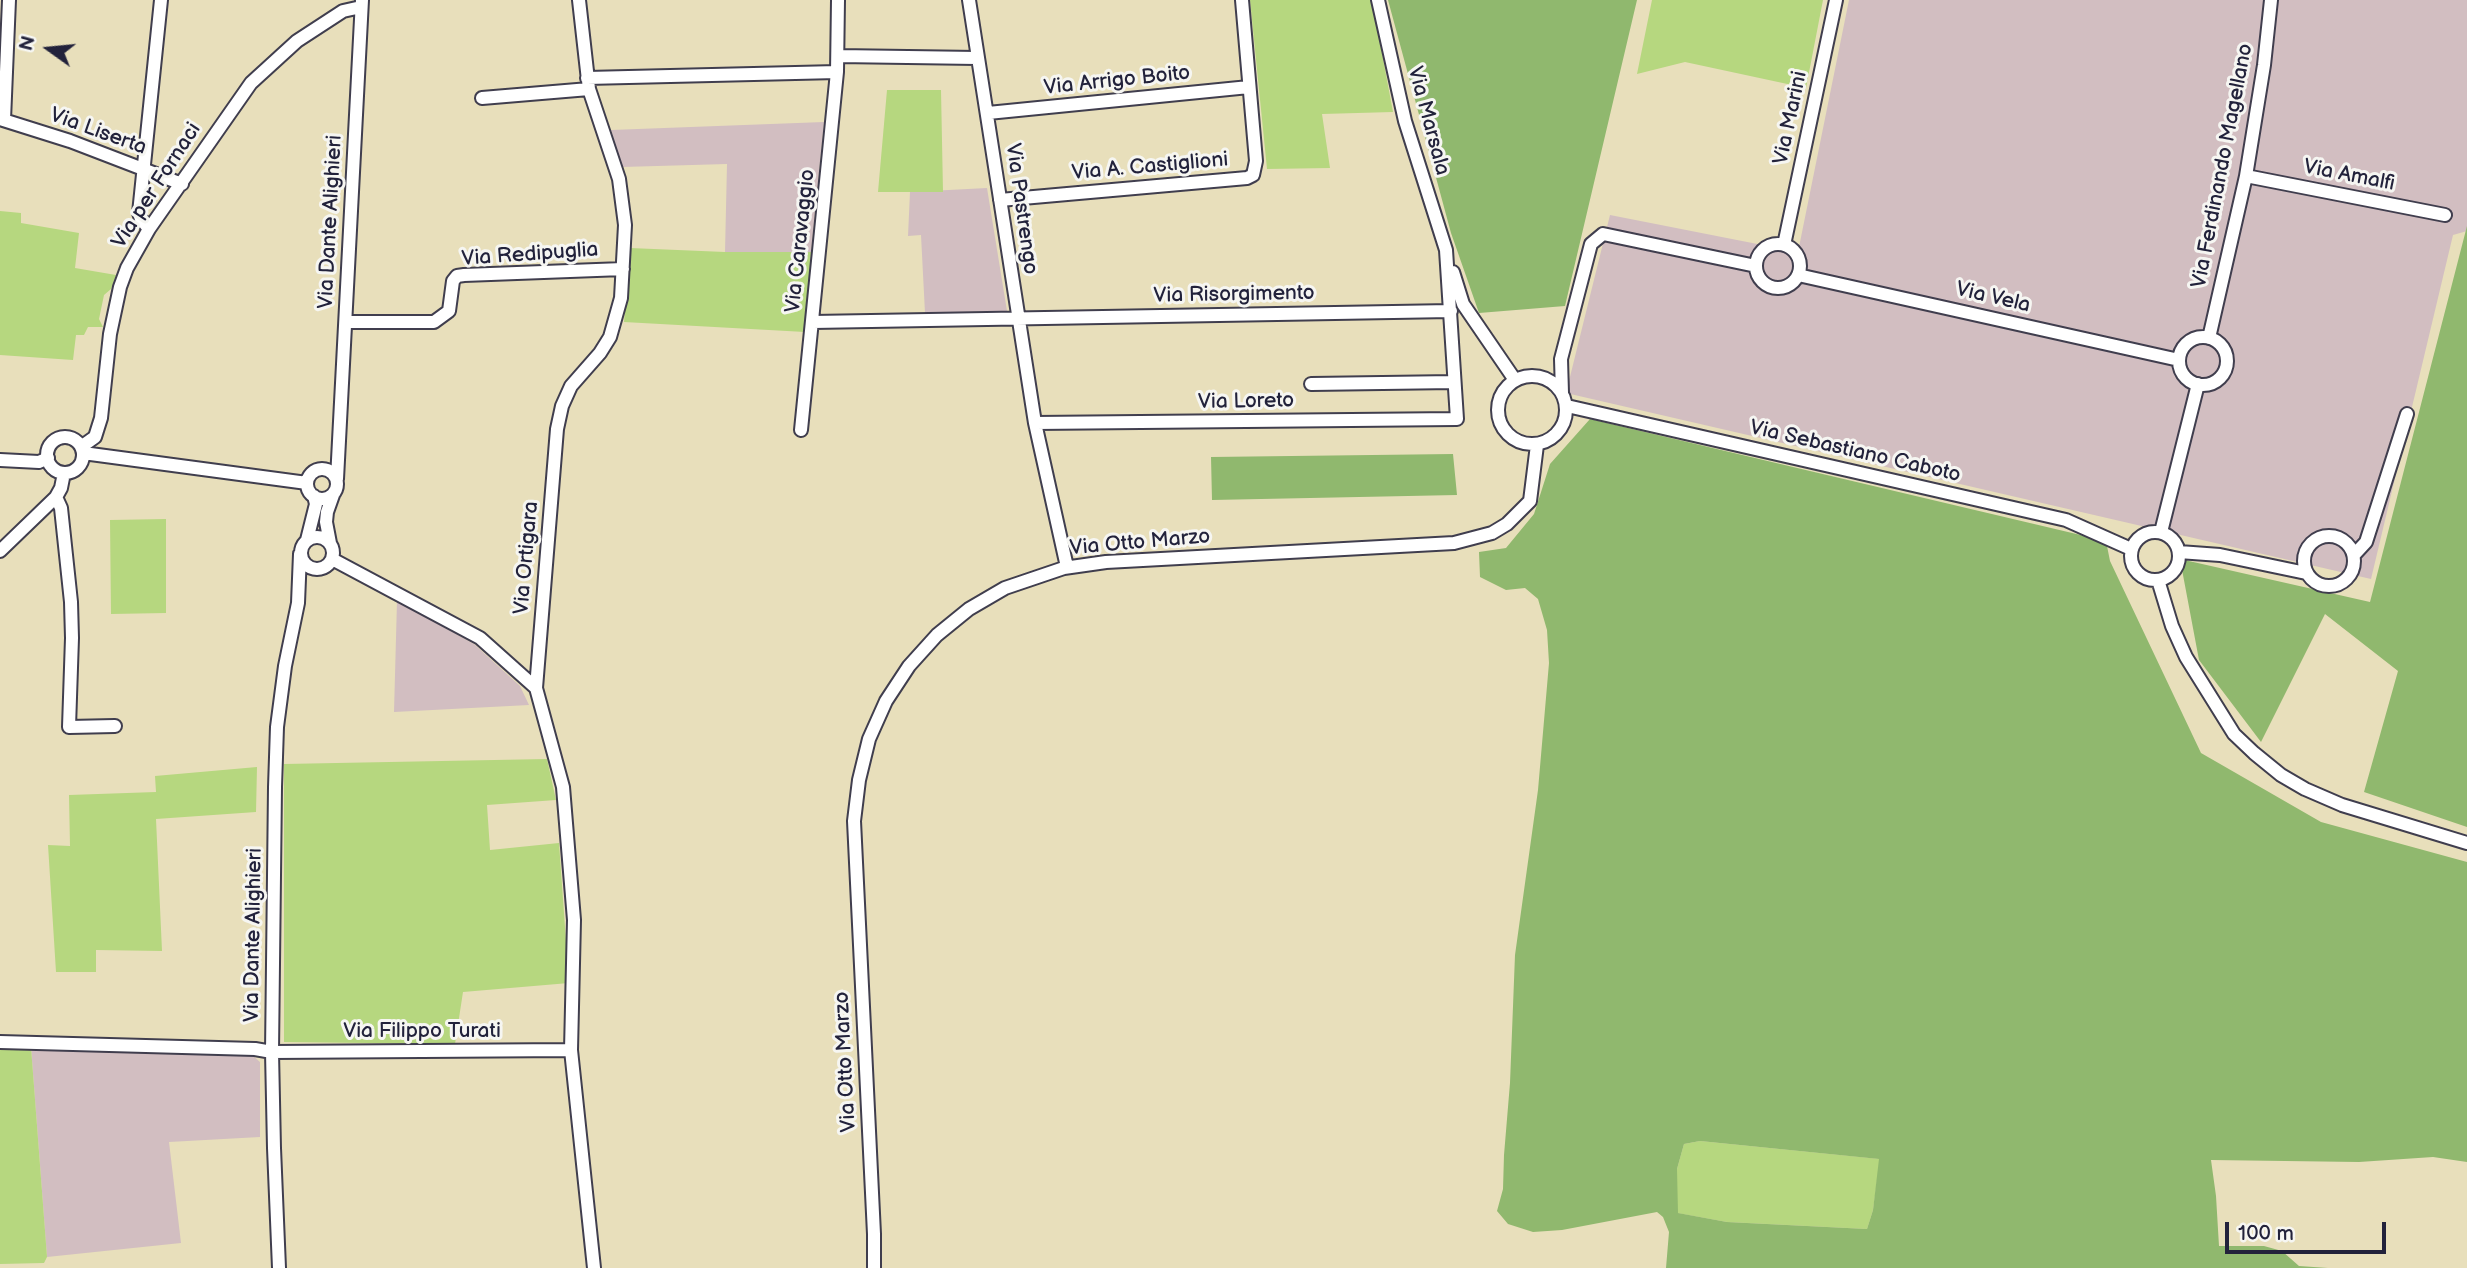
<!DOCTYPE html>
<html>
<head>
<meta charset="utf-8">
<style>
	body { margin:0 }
	#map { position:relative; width:2467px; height:1268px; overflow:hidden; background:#e8dfbb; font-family:"Balsamiq Sans",sans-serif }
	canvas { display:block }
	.north { position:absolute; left:14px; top:14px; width:70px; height:70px; -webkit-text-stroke:5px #f6f6f2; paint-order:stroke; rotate:285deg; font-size:19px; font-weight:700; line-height:28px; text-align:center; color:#22223b }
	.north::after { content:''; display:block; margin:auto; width:24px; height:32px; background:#22223b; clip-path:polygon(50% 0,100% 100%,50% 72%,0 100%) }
	.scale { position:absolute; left:2225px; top:1222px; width:161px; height:32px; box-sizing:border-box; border:4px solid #22223b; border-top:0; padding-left:9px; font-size:21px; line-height:24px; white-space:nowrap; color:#22223b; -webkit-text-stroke:5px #f6f6f2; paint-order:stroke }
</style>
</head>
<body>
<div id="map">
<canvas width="2467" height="1268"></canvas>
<div class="north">N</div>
<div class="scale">100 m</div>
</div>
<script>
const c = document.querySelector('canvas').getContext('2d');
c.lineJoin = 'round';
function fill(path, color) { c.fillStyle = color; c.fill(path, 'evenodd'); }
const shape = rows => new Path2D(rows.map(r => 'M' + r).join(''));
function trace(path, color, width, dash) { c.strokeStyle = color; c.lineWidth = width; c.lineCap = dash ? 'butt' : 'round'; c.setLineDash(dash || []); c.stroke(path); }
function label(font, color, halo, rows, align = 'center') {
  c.font = font + ' "Balsamiq Sans",sans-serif'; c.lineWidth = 6; c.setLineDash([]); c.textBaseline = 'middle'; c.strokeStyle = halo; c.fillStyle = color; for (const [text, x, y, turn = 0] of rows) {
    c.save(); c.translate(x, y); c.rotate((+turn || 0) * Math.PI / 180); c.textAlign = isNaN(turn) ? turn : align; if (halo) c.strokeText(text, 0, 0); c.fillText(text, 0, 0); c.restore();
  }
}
fill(shape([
	[1849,0,2467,0,2467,231,2453,235,2371,579,1566,393,1610,215,1798,252],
	[824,122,811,252,725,252,727,164,622,167,611,130],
	[987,188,1007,311,925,313,921,235,908,236,910,192],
	[397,601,474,644,520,686,529,705,394,712],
	[31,1047,252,1055,260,1062,260,1137,169,1142,181,1243,47,1257]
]), '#d2bec1');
fill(shape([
	[1250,0,1372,0,1393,112,1322,114,1330,168,1267,169],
	[1652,0,1823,0,1806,88,1685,62,1637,74],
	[887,90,941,90,943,192,878,192],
	[0,211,21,213,21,223,79,233,75,268,116,275,111,289,104,295,99,319,103,327,88,327,84,335,76,335,73,360,0,355],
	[630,248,725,252,811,252,805,332,624,322],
	[166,519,166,613,111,614,110,520],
	[547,759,556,800,487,805,490,850,559,843,569,983,463,992,455,1044,284,1042,284,764],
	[257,767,256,812,156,819,162,951,96,950,96,972,56,972,48,845,70,846,69,795,156,792,155,776],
	[31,1047,47,1257,44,1263,0,1264,0,1048],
	[1700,1141,1880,1159,1873,1210,1867,1229,1727,1222,1677,1213,1677,1169,1684,1144]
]), '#b6d77f');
fill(shape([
	[1388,0,1637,0,1565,306,1479,313,1451,233],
	[2467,226,2467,827,2364,792,2398,671,2325,614,2261,742,2199,660,2180,559,2370,602],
	[1590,419,2106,541,2110,561,2201,753,2321,822,2467,862,2467,1162,2433,1157,2359,1162,2211,1160,2216,1196,2219,1246,2264,1246,2282,1251,2299,1266,2328,1268,1666,1268,1669,1232,1663,1217,1657,1212,1562,1230,1533,1232,1508,1224,1497,1211,1503,1189,1504,1155,1510,1083,1515,955,1538,790,1549,663,1547,630,1538,599,1525,588,1506,590,1480,577,1479,552,1506,548,1534,514,1550,464],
	[1700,1141,1879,1159,1873,1210,1867,1229,1727,1222,1678,1213,1677,1169,1684,1144],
	[1453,454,1457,495,1212,500,1211,457]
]), '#90b86e');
const minor = shape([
	[579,0,589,89,619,179,625,225,621,298,610,337,600,353,571,386,562,406,557,429,536,688,563,787,574,920,571,1050,594,1268],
	[969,0,1035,423,1067,567],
	[838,56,977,58],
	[587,78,837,72],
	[482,98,589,89],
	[988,113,1249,87],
	[0,119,70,141,182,184],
	[4,120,9,0],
	[2246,176,2445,215],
	[1000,200,1247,178,1253,175,1256,161,1242,0],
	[149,229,141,219,139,213,161,0],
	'1756 266a22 22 0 1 1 44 0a22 22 0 1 1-44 0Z',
	[1784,245,1836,0],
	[1453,272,1463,304,1515,380],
	[1798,275,2179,360],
	[346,322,434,322,449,311,453,281,457,276,464,275,623,269],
	[813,322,1451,311],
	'2179 361a24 24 0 1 1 48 0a24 24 0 1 1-48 0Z',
	[2209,338,2246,176,2264,65,2271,0],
	'1498 410a34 34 0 1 1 68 0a34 34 0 1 1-68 0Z',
	[1311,384,1454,382],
	[1562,393,1561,359,1591,244,1603,234,1756,266],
	[1567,406,2066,520,2131,549],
	[1035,423,1457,419,1446,250,1405,121,1378,0],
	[801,430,837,72,838,0],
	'47 455a18 18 0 1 1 36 0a18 18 0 1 1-36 0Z',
	[81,447,95,437,101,418,110,334,120,287,127,268,149,229,251,83,297,41,343,11,361,7],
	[83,453,307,483],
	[0,460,39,462,48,458],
	'307 484a15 15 0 1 1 30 0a15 15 0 1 1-30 0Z',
	[337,479,362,0],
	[56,497,61,508,71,602,72,638,69,727,115,726],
	'2131 556a24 24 0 1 1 48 0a24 24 0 1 1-48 0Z',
	[2161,532,2198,384],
	'2304 561a25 25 0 1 1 50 0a25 25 0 1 1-50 0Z',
	'301 553a16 16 0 1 1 32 0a16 16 0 1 1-32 0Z',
	[307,540,316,504,314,496],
	[330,543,326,522,327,512,333,495],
	[0,551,56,497,61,488,64,473],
	[2179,552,2220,555,2306,573],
	[2354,555,2366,542,2407,414],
	[332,559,480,638,536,688],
	[2158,580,2172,626,2186,657,2234,734,2254,753,2281,775,2305,789,2342,805,2467,843],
	[0,1042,255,1049,272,1052,571,1050],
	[279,1268,274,1148,272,1052,275,787,277,727,285,666,298,603,300,554],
	[874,1268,874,1234,854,821,859,780,869,739,886,701,909,666,937,635,969,609,1005,588,1064,568,1106,562,1454,543,1492,533,1507,524,1530,501,1537,445]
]);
trace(minor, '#403e4e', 16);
trace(minor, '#fff', 12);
label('21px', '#22223b', '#f6f6f2', [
	["Via Arrigo Boito",1117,81,-6],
	["Via Marini",1791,118,-78],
	["Via Marsala",1428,121,75],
	["Via Liserta",98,132,20],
	["Via Ferdinando Magellano",2223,166,-79],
	["Via A. Castiglioni",1150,167,-5],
	["Via Amalfi",2349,176,11],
	["Via per Fornaci",157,186,-57],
	["Via Pastrengo",1021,209,82],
	["Via Dante Alighieri",331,222,-87],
	["Via Caravaggio",801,241,-84],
	["Via Redipuglia",530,255,-4],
	["Via Risorgimento",1234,295,-1],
	["Via Vela",1993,298,13],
	["Via Loreto",1246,402,-1],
	["Via Sebastiano Caboto",1855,452,13],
	["Via Otto Marzo",1140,543,-5],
	["Via Ortigara",527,558,-85],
	["Via Dante Alighieri",254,935,-89],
	["Via Filippo Turati",422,1032],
	["Via Otto Marzo",846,1062,-93]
]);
</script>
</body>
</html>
